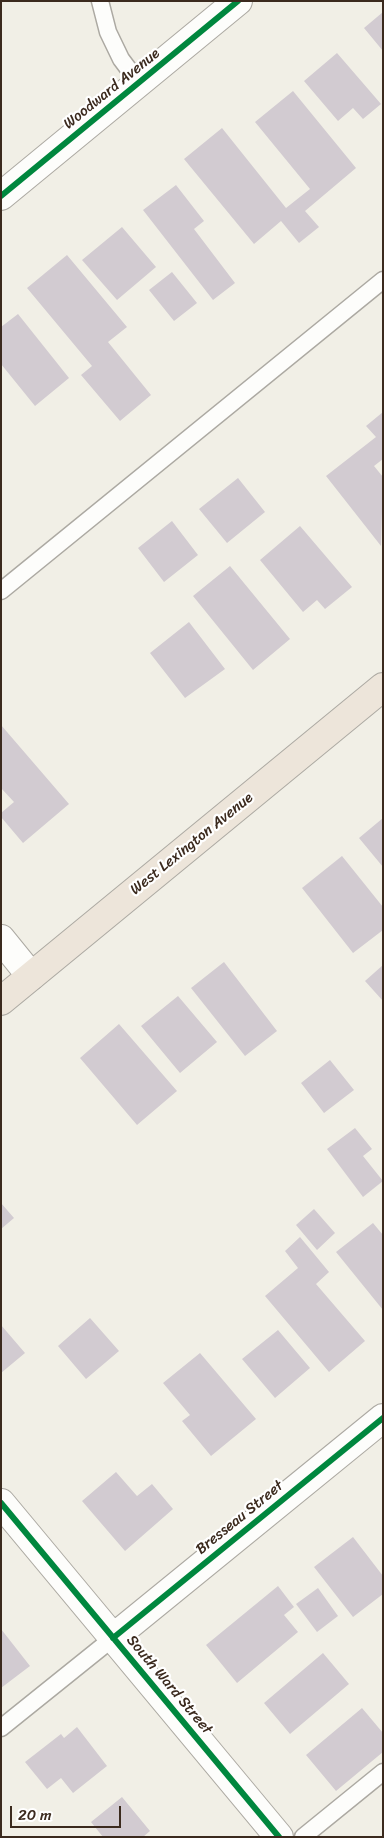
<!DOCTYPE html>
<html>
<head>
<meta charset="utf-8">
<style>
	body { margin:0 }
	#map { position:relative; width:384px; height:1838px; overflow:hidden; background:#f1efe6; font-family:Sriracha,sans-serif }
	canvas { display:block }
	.frame { position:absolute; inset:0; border:2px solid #3b2a1e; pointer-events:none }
	.scale { position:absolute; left:10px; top:1806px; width:111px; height:22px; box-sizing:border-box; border:2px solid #3b2a1e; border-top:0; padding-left:6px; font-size:15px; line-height:18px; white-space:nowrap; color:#3b2a1e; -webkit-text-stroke:4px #fff; paint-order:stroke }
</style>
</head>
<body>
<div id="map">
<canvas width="384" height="1838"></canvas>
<div class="frame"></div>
<div class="scale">20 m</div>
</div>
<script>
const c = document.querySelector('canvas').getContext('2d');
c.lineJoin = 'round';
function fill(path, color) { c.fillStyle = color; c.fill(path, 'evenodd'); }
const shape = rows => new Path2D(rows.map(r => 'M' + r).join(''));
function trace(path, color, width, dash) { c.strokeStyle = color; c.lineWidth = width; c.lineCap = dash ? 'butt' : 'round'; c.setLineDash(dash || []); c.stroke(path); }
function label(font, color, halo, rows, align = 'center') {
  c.font = font + ' Sriracha,sans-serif'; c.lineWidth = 4.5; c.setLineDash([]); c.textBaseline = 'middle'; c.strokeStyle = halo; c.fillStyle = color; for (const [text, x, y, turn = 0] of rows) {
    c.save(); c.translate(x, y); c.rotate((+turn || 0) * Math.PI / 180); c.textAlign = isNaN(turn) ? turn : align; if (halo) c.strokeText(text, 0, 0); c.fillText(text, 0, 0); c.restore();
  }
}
fill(shape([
	[383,12,383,51,364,28],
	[337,53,381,104,363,119,353,108,338,121,304,81],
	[293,91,356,168,305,211,319,227,299,243,281,221,254,244,184,159,222,128,286,208,310,189,255,122],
	[176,185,204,221,194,229,235,283,213,300,143,210],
	[122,227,156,267,117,300,82,260],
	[67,255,127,327,108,342,151,395,120,421,81,375,92,366,27,288],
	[172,272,197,303,174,321,149,290],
	[18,314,69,378,35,406,1,364,1,327],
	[383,412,383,459,374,466,383,477,381,546,326,476,376,437,366,426],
	[238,478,265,512,227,543,199,509],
	[172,521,198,555,164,582,138,548],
	[300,526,352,587,325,609,317,600,303,612,260,560],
	[230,566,290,639,253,670,193,596],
	[189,622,225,669,185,698,150,653],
	[1,725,69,804,23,843,1,817,1,813,14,802,1,788],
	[383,818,383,867,359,838],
	[342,856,383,907,383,930,353,953,302,888],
	[224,962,277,1031,245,1056,191,988],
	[383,965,383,1001,365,981],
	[178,996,217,1042,180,1073,141,1026],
	[119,1024,177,1091,137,1125,80,1058],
	[330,1060,354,1090,324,1113,301,1083],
	[355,1128,372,1149,363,1156,383,1181,363,1197,327,1149],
	[1,1203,14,1218,1,1229],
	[314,1209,335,1233,317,1250,296,1225],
	[373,1223,383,1235,383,1310,336,1252],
	[300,1237,329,1272,316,1284,365,1341,329,1372,265,1296,298,1268,285,1251],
	[90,1318,119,1351,86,1379,58,1346],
	[1,1325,25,1353,1,1373],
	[278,1330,310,1368,275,1398,242,1359],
	[200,1353,256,1419,211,1456,182,1421,190,1415,163,1383],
	[116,1472,137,1496,152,1484,173,1509,125,1551,82,1501],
	[353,1537,383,1576,383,1594,353,1617,314,1567],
	[278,1586,294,1607,284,1615,298,1632,237,1683,206,1645],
	[318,1588,338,1616,317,1632,296,1604],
	[1,1629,30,1666,1,1688],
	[323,1653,349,1684,290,1734,264,1703],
	[362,1708,383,1733,383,1752,336,1791,306,1755],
	[77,1727,107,1766,73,1793,61,1778,47,1789,25,1762,61,1734,64,1738],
	[122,1797,150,1831,143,1837,103,1837,91,1822]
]), '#d2cbd1');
const service = shape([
	[100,1,108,32,121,59,139,83],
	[1,591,383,280],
	[1,1728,113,1638],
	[303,1837,383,1772]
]);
const minor = shape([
	[1,196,238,1],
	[1,939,31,976],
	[1,1503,279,1837],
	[113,1638,383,1418]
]);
const primary = shape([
	[1,1001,383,687]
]);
trace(service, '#aca9a2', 19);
trace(minor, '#aca9a2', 30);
trace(primary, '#aca9a2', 30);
trace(service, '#fdfdfb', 16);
trace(minor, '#fdfdfb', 28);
trace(primary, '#ede5da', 28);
trace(shape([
	[1,196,238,1],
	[1,1503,279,1837],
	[113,1638,383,1418]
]), '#00873e', 6);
label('15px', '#3b2a1e', '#fff', [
	["Woodward Avenue",112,89,-39],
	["West Lexington Avenue",192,844,-39],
	["Bresseau Street",240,1518,-39],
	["South Ward Street",169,1685,50]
]);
</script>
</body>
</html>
